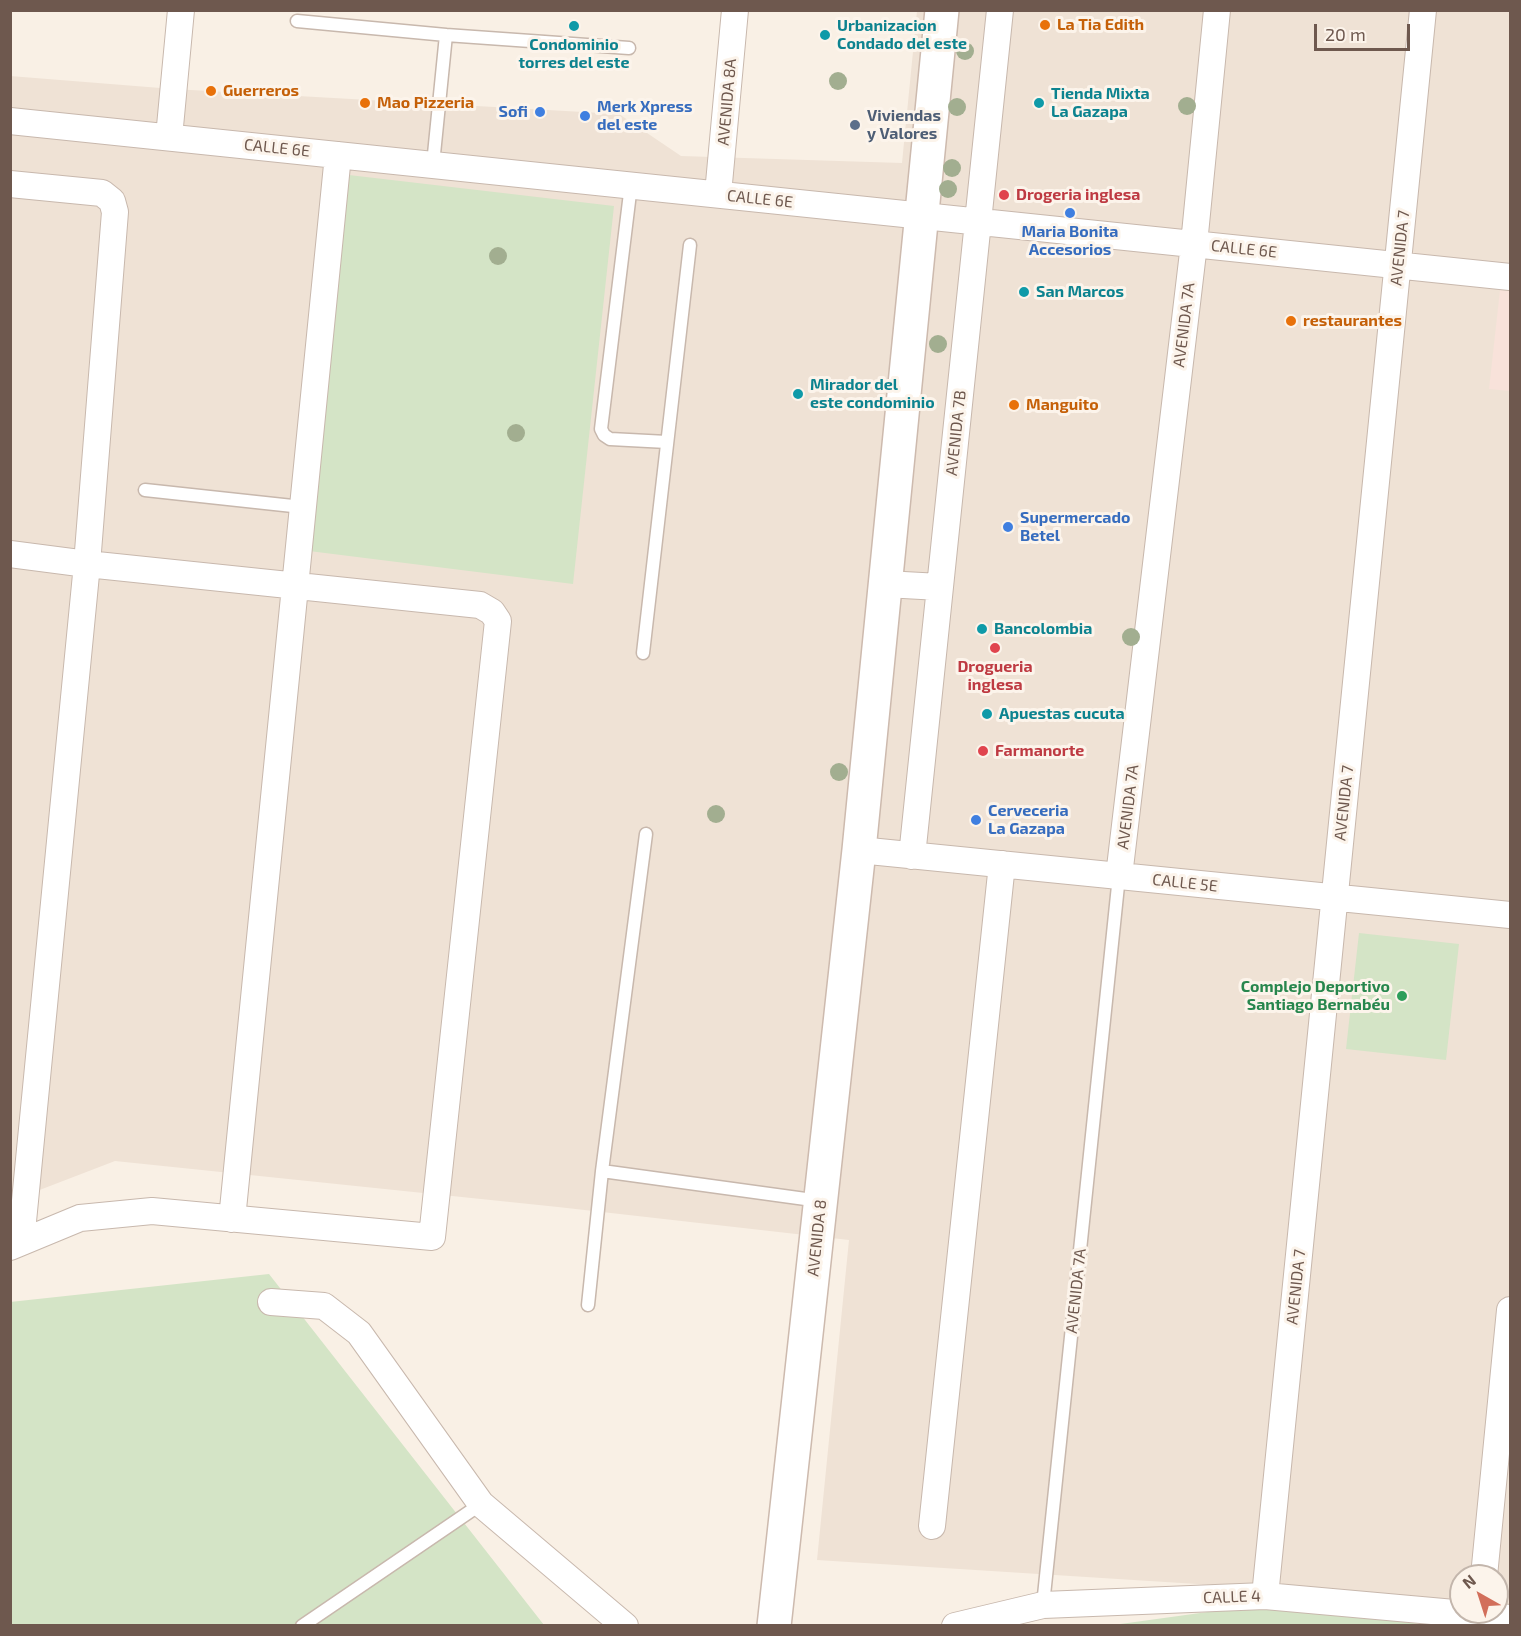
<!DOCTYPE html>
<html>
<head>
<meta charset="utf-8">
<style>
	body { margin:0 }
	#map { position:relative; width:1521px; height:1636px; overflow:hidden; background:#f9f0e5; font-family:"Exo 2",sans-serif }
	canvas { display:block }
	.frame { position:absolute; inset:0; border:12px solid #6e584e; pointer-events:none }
	.north { position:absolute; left:1449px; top:1564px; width:60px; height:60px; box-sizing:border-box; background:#fcf4eb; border:2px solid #c3b6ac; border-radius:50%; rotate:321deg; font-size:16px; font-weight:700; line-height:24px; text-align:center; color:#6e584e }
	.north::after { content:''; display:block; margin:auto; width:21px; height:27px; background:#d26f5b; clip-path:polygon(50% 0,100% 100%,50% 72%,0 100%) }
	.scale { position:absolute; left:1314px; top:24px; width:96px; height:27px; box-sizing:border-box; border:3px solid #6e584e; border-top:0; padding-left:8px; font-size:18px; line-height:21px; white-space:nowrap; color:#6e584e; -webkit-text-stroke:4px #fcf4eb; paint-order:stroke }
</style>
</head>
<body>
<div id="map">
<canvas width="1521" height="1636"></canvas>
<div class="frame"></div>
<div class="north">N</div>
<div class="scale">20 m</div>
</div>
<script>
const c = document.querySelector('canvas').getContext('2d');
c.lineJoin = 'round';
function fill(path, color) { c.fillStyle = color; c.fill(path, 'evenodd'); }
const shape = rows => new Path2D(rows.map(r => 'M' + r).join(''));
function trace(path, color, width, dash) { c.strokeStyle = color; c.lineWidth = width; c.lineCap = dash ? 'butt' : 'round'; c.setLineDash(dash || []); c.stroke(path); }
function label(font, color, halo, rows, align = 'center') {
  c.font = font + ' "Exo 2",sans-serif'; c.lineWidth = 6; c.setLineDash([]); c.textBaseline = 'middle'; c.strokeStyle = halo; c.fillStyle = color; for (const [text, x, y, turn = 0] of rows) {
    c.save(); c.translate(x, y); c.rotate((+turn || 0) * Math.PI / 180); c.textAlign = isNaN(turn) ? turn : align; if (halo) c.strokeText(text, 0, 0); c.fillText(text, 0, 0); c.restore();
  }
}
fill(shape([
	[917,11,1510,11,1510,1607,1497,1606,1497,1576,1461,1576,1461,1603,1292,1590,817,1560,849,1240,558,1207,115,1161,24,1196,11,1204,10,76,173,89,619,114,681,156,902,163]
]), '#efe2d5');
fill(shape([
	[1500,290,1510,291,1510,391,1489,389]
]), '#f8e2da');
fill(shape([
	[349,175,614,206,573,584,309,551],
	[1359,933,1459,944,1446,1060,1346,1049],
	[269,1274,544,1625,11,1625,10,1302],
	[1258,1605,1430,1625,1106,1626]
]), '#d4e4c6');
const lane = shape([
	[297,21,446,35,629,48],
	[433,164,446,35],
	[631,185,601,429,604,435,610,439,667,442],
	[145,490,302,507],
	[643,653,690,245],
	[602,1171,820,1201],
	[588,1305,602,1171,646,834],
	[1043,1605,1119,876],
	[302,1626,481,1504]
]);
const street = shape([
	[10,121,1510,277],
	[169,137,181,10],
	[10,184,102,193,112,201,115,212,87,564,21,1242],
	[718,194,735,10],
	[10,554,87,564,480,605,492,612,498,621,432,1237,152,1211,80,1218,10,1247],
	[885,584,940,587],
	[859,850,1510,915],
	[912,856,1000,10],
	[1119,876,1194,244,1217,10],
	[232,1219,338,155],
	[271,1302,324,1306,359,1333,481,1504,625,1626],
	[932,1526,1002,864],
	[1484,1576,1510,1310],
	[1265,1596,1423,10],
	[955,1626,1043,1605,1265,1596,1510,1618]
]);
const secondary = shape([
	[774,1626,859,850,942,10]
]);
trace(lane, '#c8b8ad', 15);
trace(street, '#c8b8ad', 28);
trace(secondary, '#cdbaae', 36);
trace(lane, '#fff', 12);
trace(street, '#fff', 26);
trace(secondary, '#fff', 33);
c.fillStyle = '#a2ae90';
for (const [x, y] of [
	[965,51],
	[838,81],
	[1187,106],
	[957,107],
	[952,168],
	[948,189],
	[498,256],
	[938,344],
	[516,433],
	[1131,637],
	[839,772],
	[716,814]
]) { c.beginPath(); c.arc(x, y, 9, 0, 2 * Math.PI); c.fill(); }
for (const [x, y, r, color] of [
	[1045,25,6,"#e8710a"],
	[574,26,6,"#0f9aa8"],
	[825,35,6,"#0f9aa8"],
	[211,91,6,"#e8710a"],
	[365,103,6,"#e8710a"],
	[1039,103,6,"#0f9aa8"],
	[540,112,6,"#3f7fe0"],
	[585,116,6,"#3f7fe0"],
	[855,125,6,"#5c6f8a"],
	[1004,195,6,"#e0444e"],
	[1070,213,6,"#3f7fe0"],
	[1024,292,6,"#0f9aa8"],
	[1291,321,6,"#e8710a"],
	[798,394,6,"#0f9aa8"],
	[1014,405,6,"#e8710a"],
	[1008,527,6,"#3f7fe0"],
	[982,629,6,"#0f9aa8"],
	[995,648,6,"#e0444e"],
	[987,714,6,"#0f9aa8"],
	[983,751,6,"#e0444e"],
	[976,820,6,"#3f7fe0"],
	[1402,996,6,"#2e9e5b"]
]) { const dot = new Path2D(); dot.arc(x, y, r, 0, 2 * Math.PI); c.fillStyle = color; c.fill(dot); trace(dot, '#fcf4eb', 2); }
label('bold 16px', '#c56008', '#fcf4eb', [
	["La Tia Edith",1057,25],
	["Guerreros",223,91],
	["Mao Pizzeria",377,103],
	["restaurantes",1303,321],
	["Manguito",1026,405]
], 'left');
label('bold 16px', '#0d838f', '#fcf4eb', [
	["Urbanizacion",837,26],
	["Condado del este",837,44],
	["Condominio",574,45,"center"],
	["torres del este",574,63,"center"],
	["Tienda Mixta",1051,94],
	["La Gazapa",1051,112],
	["San Marcos",1036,292],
	["Mirador del",810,385],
	["este condominio",810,403],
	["Bancolombia",994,629],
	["Apuestas cucuta",999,714]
], 'left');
label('16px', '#6e584e', '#fcf4eb', [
	["AVENIDA 8A",727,102,-85],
	["CALLE 6E",277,148,6],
	["CALLE 6E",760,199,6],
	["AVENIDA 7",1400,248,-84],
	["CALLE 6E",1244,249,6],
	["AVENIDA 7A",1184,325,-83],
	["AVENIDA 7B",956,433,-84],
	["AVENIDA 7",1344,803,-84],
	["AVENIDA 7A",1128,807,-83],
	["CALLE 5E",1185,883,6],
	["AVENIDA 8",817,1238,-84],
	["AVENIDA 7",1296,1287,-84],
	["AVENIDA 7A",1076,1291,-84],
	["CALLE 4",1232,1597,-2]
]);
label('bold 16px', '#366cbe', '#fcf4eb', [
	["Merk Xpress",597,107],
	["del este",597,125],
	["Sofi",528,112,"right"],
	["Maria Bonita",1070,232,"center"],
	["Accesorios",1070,250,"center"],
	["Supermercado",1020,518],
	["Betel",1020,536],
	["Cerveceria",988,811],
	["La Gazapa",988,829]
], 'left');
label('bold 16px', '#4e5e75', '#fcf4eb', [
	["Viviendas",867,116],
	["y Valores",867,134]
], 'left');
label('bold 16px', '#be3a42', '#fcf4eb', [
	["Drogeria inglesa",1016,195],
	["Drogueria",995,667,"center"],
	["inglesa",995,685,"center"],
	["Farmanorte",995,751]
], 'left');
label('bold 16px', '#27864d', '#fcf4eb', [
	["Complejo Deportivo",1390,987],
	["Santiago Bernabéu",1390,1005]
], 'right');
</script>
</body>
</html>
